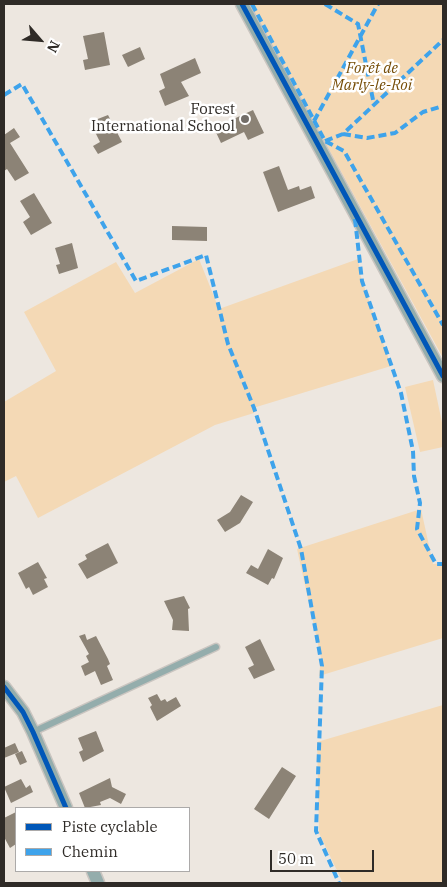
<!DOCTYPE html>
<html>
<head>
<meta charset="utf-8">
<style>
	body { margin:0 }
	#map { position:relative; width:447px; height:887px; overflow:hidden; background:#ede7e0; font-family:"IBM Plex Serif",serif }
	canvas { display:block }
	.frame { position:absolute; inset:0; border:5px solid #2f2b27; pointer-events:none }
	.legend { position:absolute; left:15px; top:807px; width:175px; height:65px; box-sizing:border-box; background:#fff; border:1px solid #acaaa9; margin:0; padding:6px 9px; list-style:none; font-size:15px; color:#2f2b27 }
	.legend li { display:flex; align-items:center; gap:10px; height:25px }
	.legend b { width:25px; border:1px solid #acaaa9 }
	.north { position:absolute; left:15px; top:15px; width:50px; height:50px; -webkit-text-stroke:4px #fff; paint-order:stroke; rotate:117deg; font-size:14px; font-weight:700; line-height:20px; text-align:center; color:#2f2b27 }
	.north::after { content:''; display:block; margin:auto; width:18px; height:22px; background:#2f2b27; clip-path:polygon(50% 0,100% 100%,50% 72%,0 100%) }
	.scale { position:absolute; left:270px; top:850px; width:104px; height:22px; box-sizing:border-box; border:2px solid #2f2b27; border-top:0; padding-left:6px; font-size:15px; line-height:18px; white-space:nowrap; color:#2f2b27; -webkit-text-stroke:4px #fff; paint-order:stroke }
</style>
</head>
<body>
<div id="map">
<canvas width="447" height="887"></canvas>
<div class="frame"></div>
<ul class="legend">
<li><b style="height:6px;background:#0057b8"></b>Piste cyclable</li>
<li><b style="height:6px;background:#3ea3eb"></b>Chemin</li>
</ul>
<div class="north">N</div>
<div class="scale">50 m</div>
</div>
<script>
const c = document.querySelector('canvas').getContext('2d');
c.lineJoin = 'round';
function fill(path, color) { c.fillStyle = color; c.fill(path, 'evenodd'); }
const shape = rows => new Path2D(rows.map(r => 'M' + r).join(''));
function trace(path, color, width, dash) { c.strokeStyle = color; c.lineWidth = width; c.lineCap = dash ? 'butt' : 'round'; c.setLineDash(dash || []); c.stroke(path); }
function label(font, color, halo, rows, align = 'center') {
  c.font = font + ' "IBM Plex Serif",serif'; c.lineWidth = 5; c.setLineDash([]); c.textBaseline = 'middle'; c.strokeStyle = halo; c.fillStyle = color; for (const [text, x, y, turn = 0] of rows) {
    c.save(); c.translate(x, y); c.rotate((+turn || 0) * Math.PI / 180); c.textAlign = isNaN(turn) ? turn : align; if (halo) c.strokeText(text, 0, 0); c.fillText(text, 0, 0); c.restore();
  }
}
fill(shape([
	[249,4,443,4,443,358,314,122],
	[199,259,219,309,358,259,360,274,391,366,253,408,254,413,215,425,38,518,16,476,4,482,4,402,56,371,24,312,116,262,135,293],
	[433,380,443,427,443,447,420,452,405,387],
	[421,509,433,564,443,563,443,638,319,676,321,658,297,549],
	[443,705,443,883,343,883,319,833,317,742]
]), '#f4d9b5');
fill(shape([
	[104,32,110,65,85,70,83,60,88,59,83,36],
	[140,47,145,59,128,67,122,55],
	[195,58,201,73,181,82,189,96,165,106,159,91,165,88,160,74],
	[253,110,264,133,248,140,244,132,221,143,214,128],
	[108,115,122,142,98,154,93,146,100,142,90,122],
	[14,128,20,137,10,143,29,173,15,181,7,169,4,171,4,135],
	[279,166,288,190,299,186,300,190,311,186,315,198,278,212,263,172],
	[34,193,52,223,31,235,23,222,30,217,20,201],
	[172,226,207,227,207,241,172,240],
	[72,243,78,268,59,274,56,265,60,264,55,248],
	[241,495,253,502,240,523,225,532,217,520,230,512],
	[108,543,118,563,87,579,78,564,87,559,85,555],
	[268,549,283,558,274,579,272,578,268,585,246,573,251,565,258,569],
	[38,562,47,578,44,579,48,587,33,595,29,587,26,589,18,573],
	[184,596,190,608,188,609,189,631,172,630,173,620,164,601],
	[85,634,87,640,96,636,108,659,110,664,107,666,113,680,101,685,95,671,85,676,81,666,89,662,86,656,89,654,79,636],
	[260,639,275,670,254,679,248,668,254,665,245,647],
	[157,694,161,701,165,699,167,702,176,697,181,706,157,721,150,707,152,705,148,698],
	[96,731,104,751,83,762,79,752,83,750,78,738],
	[15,743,19,752,4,758,4,748],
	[22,751,27,762,20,765,15,754],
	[282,767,296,776,269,819,254,809],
	[110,778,112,787,126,794,121,804,110,798,100,802,101,805,85,808,79,793],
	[21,779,26,788,30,785,33,792,11,803,4,787],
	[16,812,16,844,10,848,4,837,4,818]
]), '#8c8376');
const lane = shape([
	[33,732,216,647]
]);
const street = shape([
	[242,4,443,376],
	[4,687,23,712,33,732,66,808],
	[93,871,98,883]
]);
trace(lane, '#cac5c0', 9);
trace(street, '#cac5c0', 15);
trace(lane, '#94adac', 6);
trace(street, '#94adac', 12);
trace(shape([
	[252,4,325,141,344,151,443,325],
	[325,4,358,24,374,105],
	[4,95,22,84,136,281,206,255,228,344,254,408,301,549,322,666,316,831,339,883],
	[314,121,378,4],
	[343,134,367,138,395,133,423,112,443,106],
	[325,141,343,134,443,40],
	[355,219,362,281,401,393,413,451,414,476,420,503,417,529,436,564,443,564]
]), '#3ea3eb', 4, [8, 4]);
trace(shape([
	[242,4,443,376],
	[4,687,23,712,33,732,66,808]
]), '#0057b8', 5);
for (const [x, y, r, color] of [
	[245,119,5,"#726d68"]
]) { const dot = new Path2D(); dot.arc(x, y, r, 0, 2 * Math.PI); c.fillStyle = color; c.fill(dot); trace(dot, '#fff', 2); }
label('italic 15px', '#764d07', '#fff', [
	["Forêt de",372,69],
	["Marly-le-Roi",372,86]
]);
label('15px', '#2f2b27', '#fff', [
	["Forest",235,110],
	["International School",235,127]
], 'right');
</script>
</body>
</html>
